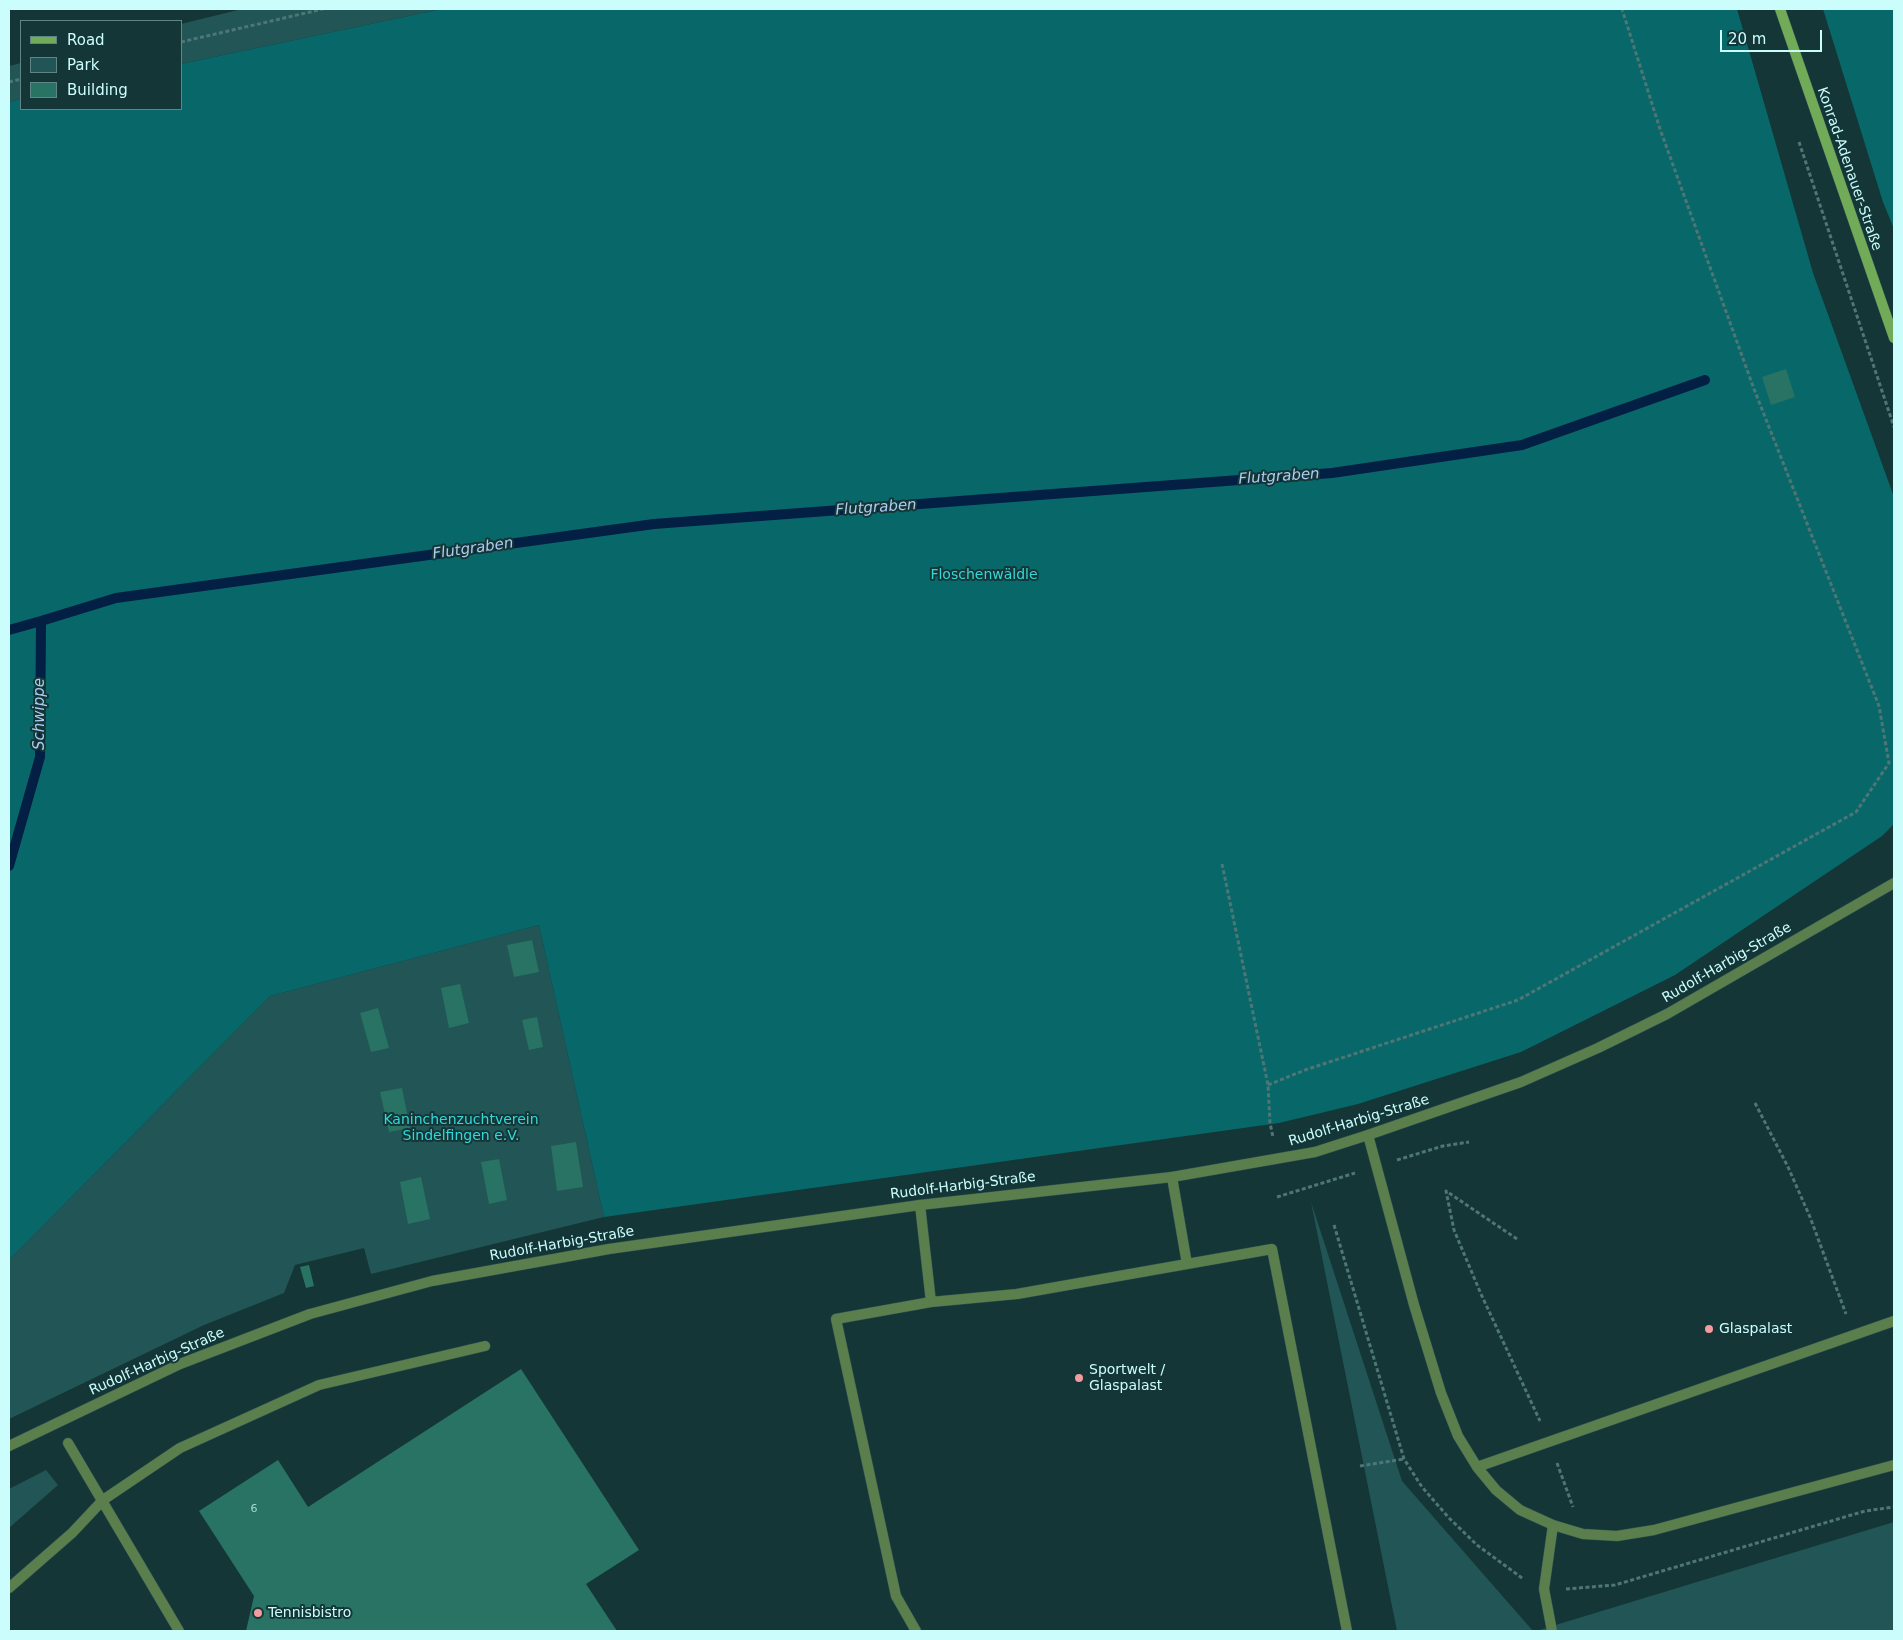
<!DOCTYPE html>
<html>
<head>
<meta charset="utf-8">
<style>
	body { margin:0 }
	#map { position:relative; width:1903px; height:1640px; overflow:hidden; background:#143637; font-family:"DejaVu Sans",sans-serif }
	canvas { display:block }
	.frame { position:absolute; inset:0; border:10px solid #ccfdfd; pointer-events:none }
	.legend { position:absolute; left:20px; top:20px; width:162px; height:90px; box-sizing:border-box; background:#143637; border:1px solid #5e8686; margin:0; padding:6px 9px; list-style:none; font-size:15px; color:#ccfdfd }
	.legend li { display:flex; align-items:center; gap:10px; height:25px }
	.legend b { width:25px; border:1px solid #5e8686 }
	.scale { position:absolute; left:1720px; top:30px; width:102px; height:22px; box-sizing:border-box; border:2px solid #ccfdfd; border-top:0; padding-left:6px; font-size:15px; line-height:18px; white-space:nowrap; color:#ccfdfd; -webkit-text-stroke:4px #143637; paint-order:stroke }
</style>
</head>
<body>
<div id="map">
<canvas width="1903" height="1640"></canvas>
<div class="frame"></div>
<ul class="legend">
<li><b style="height:6px;background:#72ab58"></b>Road</li>
<li><b style="height:14px;background:#215556"></b>Park</li>
<li><b style="height:14px;background:#287363"></b>Building</li>
</ul>
<div class="scale">20 m</div>
</div>
<script>
const c = document.querySelector('canvas').getContext('2d');
c.lineJoin = 'round';
function fill(path, color) { c.fillStyle = color; c.fill(path, 'evenodd'); }
const shape = rows => new Path2D(rows.map(r => 'M' + r).join(''));
function trace(path, color, width, dash) { c.strokeStyle = color; c.lineWidth = width; c.lineCap = dash ? 'butt' : 'round'; c.setLineDash(dash || []); c.stroke(path); }
function label(font, color, halo, rows, align = 'center') {
  c.font = font + ' "DejaVu Sans",sans-serif'; c.lineWidth = 4; c.setLineDash([]); c.textBaseline = 'middle'; c.strokeStyle = halo; c.fillStyle = color; for (const [text, x, y, turn = 0] of rows) {
    c.save(); c.translate(x, y); c.rotate((+turn || 0) * Math.PI / 180); c.textAlign = isNaN(turn) ? turn : align; if (halo) c.strokeText(text, 0, 0); c.fillText(text, 0, 0); c.restore();
  }
}
fill(shape([
	[242,9,442,9,181,64,181,24],
	[21,63,21,99,9,102,9,66],
	[539,925,604,1217,371,1274,364,1248,295,1265,284,1293,204,1325,9,1419,9,1260,270,996],
	[1311,1202,1402,1481,1533,1631,1397,1631],
	[46,1470,58,1485,9,1528,9,1489],
	[1894,1522,1894,1631,1536,1631]
]), '#215556');
fill(shape([
	[442,9,1737,9,1813,273,1894,497,1894,824,1882,836,1675,975,1521,1052,1358,1104,1279,1123,604,1217,539,925,270,996,9,1260,9,102,21,99,21,109,181,109,181,64],
	[1823,9,1894,9,1894,229,1883,202]
]), '#086869');
trace(shape([
	[41,621,116,598,654,524,1332,473,1522,445,1705,380],
	[9,630,41,621,40,757,9,866]
]), '#031f44', 10);
fill(shape([
	[1786,369,1795,397,1771,405,1762,377],
	[532,940,539,972,514,977,507,945],
	[460,984,469,1023,449,1028,441,988],
	[378,1008,389,1048,371,1052,360,1013],
	[537,1017,543,1047,529,1050,522,1020],
	[402,1088,410,1128,389,1132,380,1092],
	[576,1142,583,1187,557,1191,551,1146],
	[499,1159,507,1200,489,1204,481,1162],
	[421,1177,430,1219,408,1224,400,1182],
	[309,1265,314,1286,306,1288,300,1267],
	[521,1369,639,1550,586,1584,617,1631,246,1631,254,1596,199,1511,278,1460,308,1507]
]), '#287363');
const service = shape([
	[1368,1135,1414,1305,1441,1393,1458,1436,1477,1467,1496,1490,1520,1510,1553,1525,1583,1534,1617,1536,1654,1530,1894,1465],
	[1172,1177,1187,1264],
	[920,1205,931,1302],
	[68,1443,179,1631],
	[1477,1467,1894,1321],
	[9,1588,72,1533,103,1500,180,1448,319,1385,485,1346],
	[916,1631,896,1596,836,1319,931,1302,1017,1294,1272,1249,1347,1631],
	[1552,1631,1544,1589,1553,1525]
]);
const minor = shape([
	[9,1446,180,1364,310,1314,432,1281,609,1249,920,1205,1172,1177,1315,1152,1368,1135,1521,1082,1598,1048,1667,1014,1894,883]
]);
const secondary = shape([
	[1780,9,1894,338]
]);
trace(service, '#2e5253', 11);
trace(minor, '#2e5253', 11);
trace(secondary, '#2e5253', 11);
trace(shape([
	[181,42,323,9],
	[9,82,21,79],
	[1799,142,1894,427],
	[1222,864,1268,1085,1270,1123,1273,1137],
	[1268,1085,1305,1070,1518,1000,1856,812,1889,763,1879,706,1754,389,1660,129,1622,9],
	[1755,1103,1788,1167,1810,1217,1846,1314],
	[1397,1160,1443,1146,1469,1142],
	[1277,1197,1355,1173],
	[1334,1225,1404,1459,1422,1487,1449,1518,1477,1545,1522,1578],
	[1517,1239,1446,1191,1454,1230,1481,1294,1540,1421],
	[1557,1463,1573,1507],
	[1360,1466,1404,1459],
	[1566,1589,1615,1585,1865,1511,1894,1507]
]), '#4f7676', 3, [4, 2.5]);
trace(service, '#5b7f4c', 10);
trace(minor, '#5b7f4c', 10);
trace(secondary, '#72ab58', 10);
for (const [x, y, r, color] of [
	[1709,1329,5,"#f49b9f"],
	[1079,1378,5,"#f49b9f"],
	[258,1613,5,"#f49b9f"]
]) { const dot = new Path2D(); dot.arc(x, y, r, 0, 2 * Math.PI); c.fillStyle = color; c.fill(dot); trace(dot, '#143637', 2); }
label('11px', '#a3dad6', null, [
	["6",254,1509]
]);
label('14px', '#ccfdfd', '#143637', [
	["Konrad-Adenauer-Straße",1849,169,71],
	["Rudolf-Harbig-Straße",1727,963,-30],
	["Rudolf-Harbig-Straße",1359,1121,-17],
	["Rudolf-Harbig-Straße",963,1186,-7],
	["Rudolf-Harbig-Straße",562,1244,-10],
	["Rudolf-Harbig-Straße",157,1362,-24]
]);
label('14px', '#33d8db', '#143637', [
	["Floschenwäldle",984,575],
	["Kaninchenzuchtverein",461,1120],
	["Sindelfingen e.V.",461,1136]
]);
label('14px', '#ccfdfd', '#143637', [
	["Glaspalast",1719,1329],
	["Sportwelt /",1089,1370],
	["Glaspalast",1089,1386],
	["Tennisbistro",268,1613]
], 'left');
label('italic 15px', '#aecbf2', '#143637', [
	["Flutgraben",1279,477,-4],
	["Flutgraben",876,508,-4],
	["Flutgraben",473,549,-8],
	["Schwippe",40,714,-90]
]);
</script>
</body>
</html>
